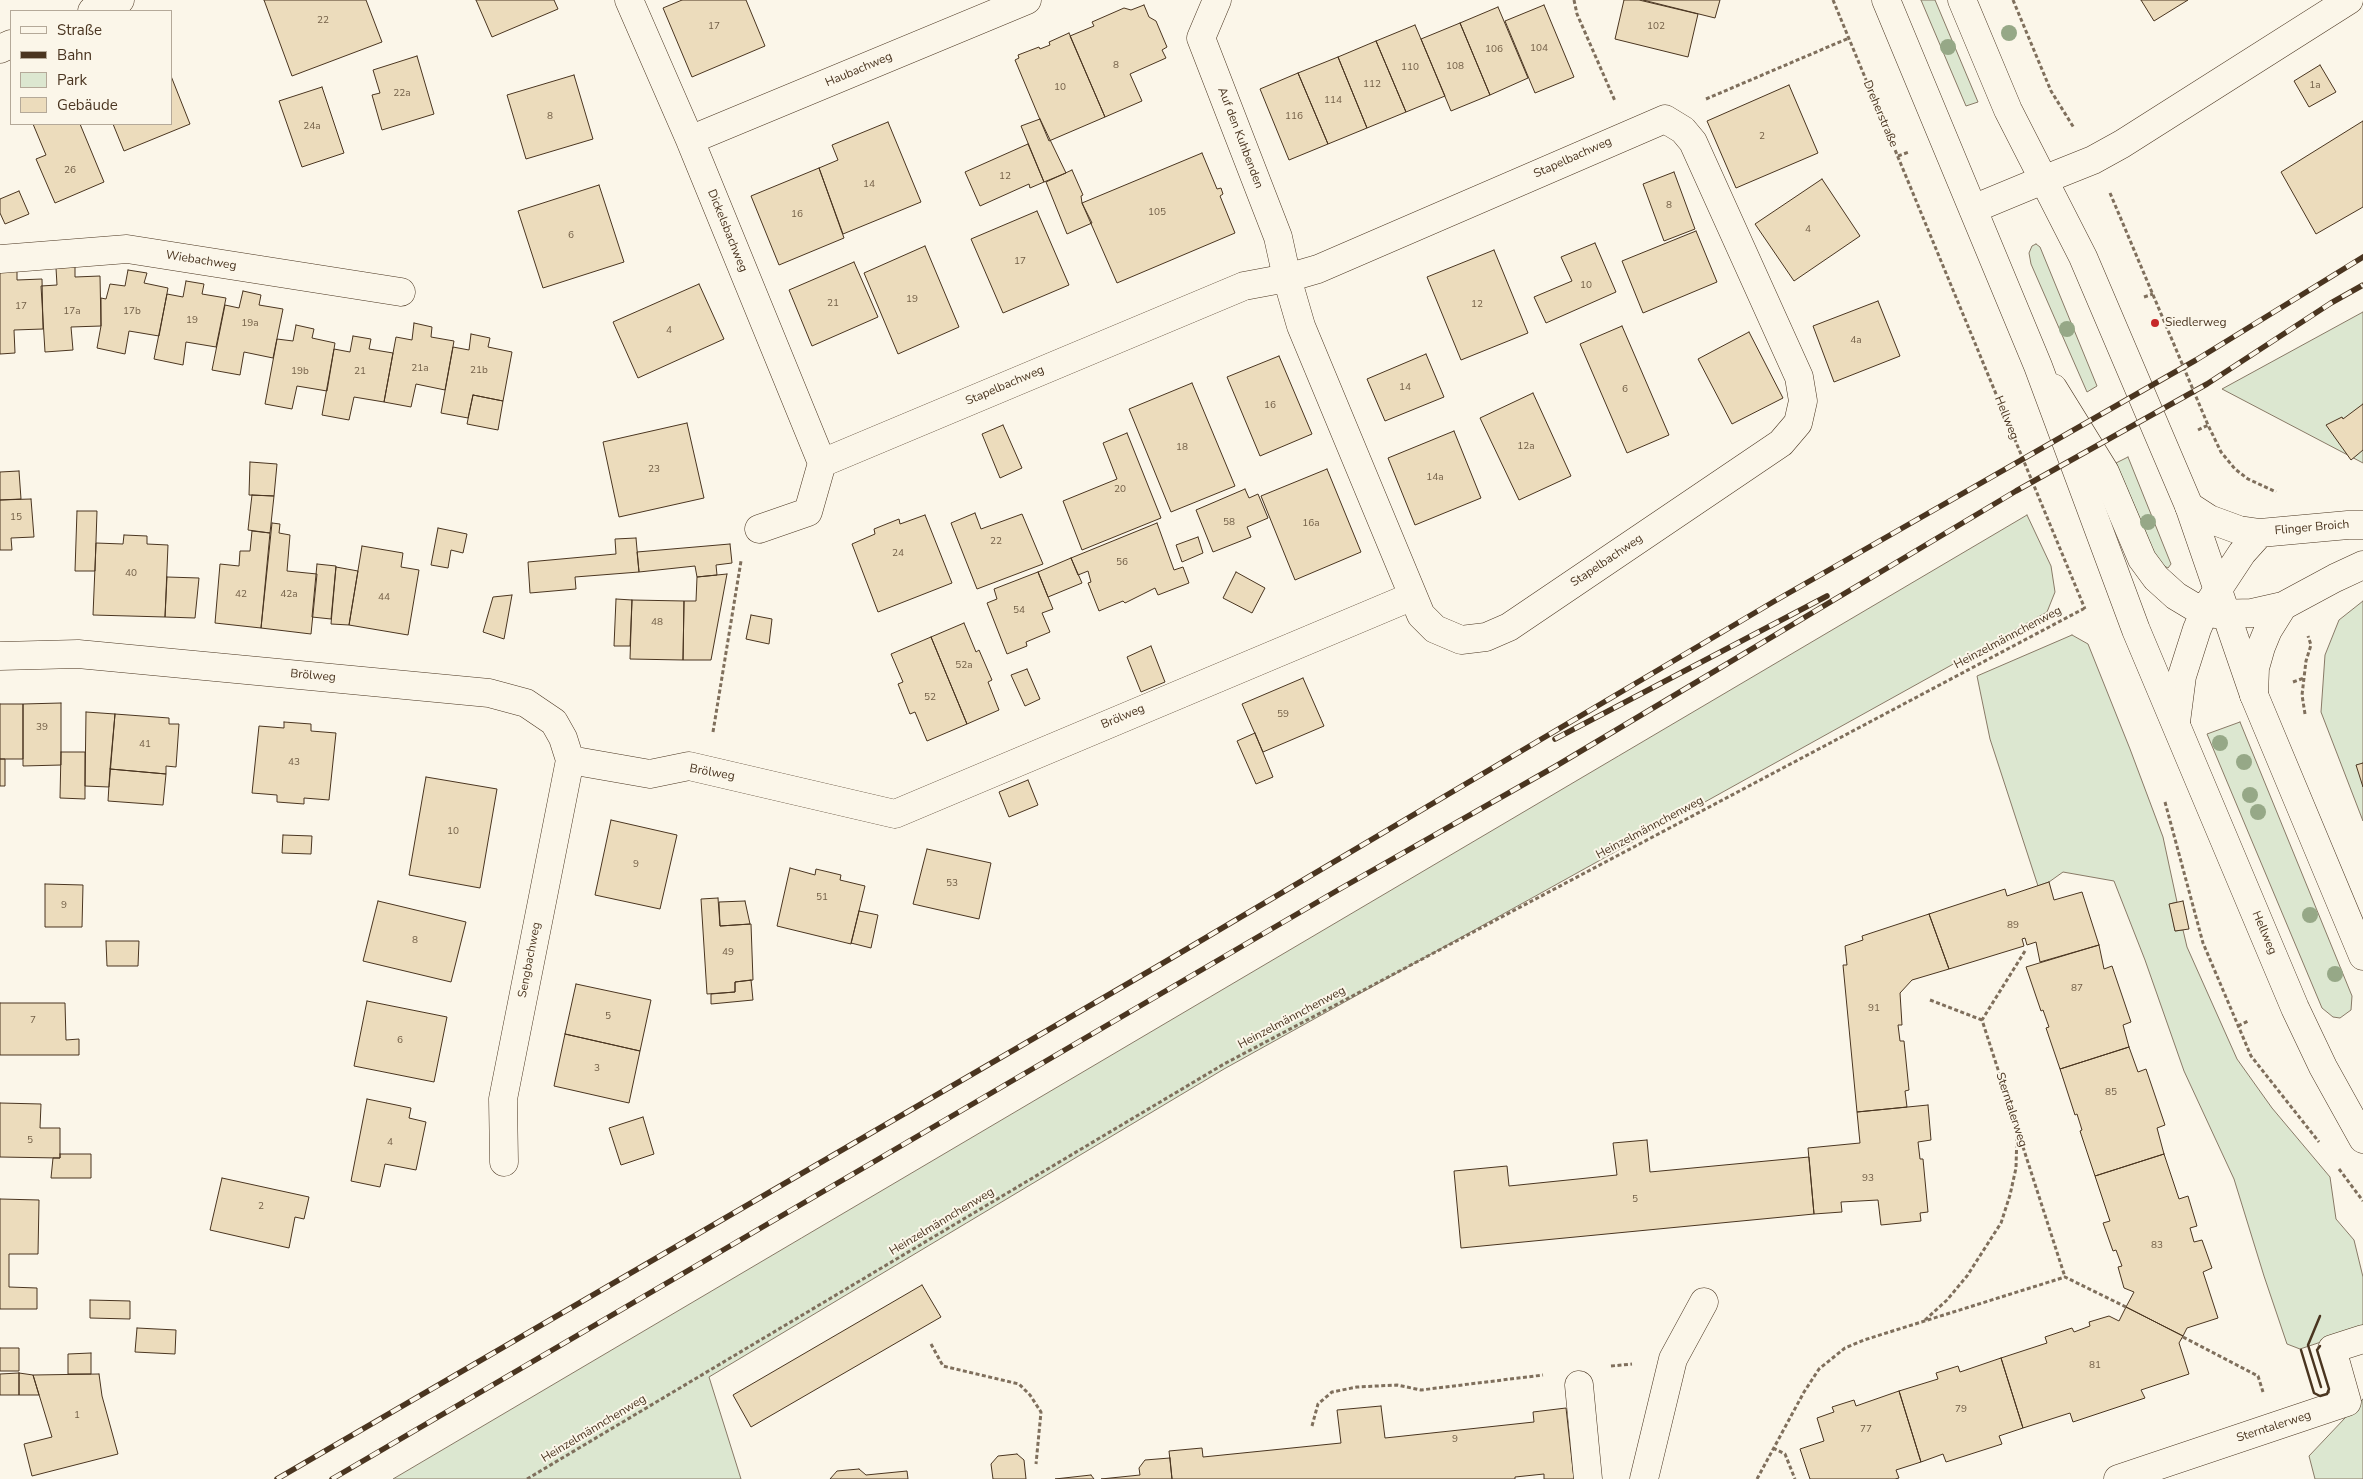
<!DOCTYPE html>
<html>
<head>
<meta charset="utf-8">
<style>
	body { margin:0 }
	#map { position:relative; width:2363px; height:1479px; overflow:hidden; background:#fbf6e9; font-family:"Nunito Sans",sans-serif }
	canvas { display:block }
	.legend { position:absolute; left:10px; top:10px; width:162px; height:115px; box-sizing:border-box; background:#fbf6e9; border:1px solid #b4a999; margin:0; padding:6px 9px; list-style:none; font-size:15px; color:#4a3520 }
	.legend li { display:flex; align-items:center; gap:10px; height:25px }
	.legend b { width:25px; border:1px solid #b4a999 }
</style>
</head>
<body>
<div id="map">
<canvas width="2363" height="1479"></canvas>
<ul class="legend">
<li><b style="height:6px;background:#fbf6e9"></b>Straße</li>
<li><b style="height:6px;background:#4a3520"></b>Bahn</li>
<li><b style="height:14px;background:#dce7d0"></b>Park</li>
<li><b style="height:14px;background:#ecdcbc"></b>Gebäude</li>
</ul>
</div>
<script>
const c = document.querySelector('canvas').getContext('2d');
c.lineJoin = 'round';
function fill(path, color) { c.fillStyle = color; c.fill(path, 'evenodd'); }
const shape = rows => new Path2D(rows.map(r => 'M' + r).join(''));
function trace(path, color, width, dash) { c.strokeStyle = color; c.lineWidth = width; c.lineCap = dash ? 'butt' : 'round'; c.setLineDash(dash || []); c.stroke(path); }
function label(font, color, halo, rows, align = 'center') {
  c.font = font + ' "Nunito Sans",sans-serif'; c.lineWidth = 4; c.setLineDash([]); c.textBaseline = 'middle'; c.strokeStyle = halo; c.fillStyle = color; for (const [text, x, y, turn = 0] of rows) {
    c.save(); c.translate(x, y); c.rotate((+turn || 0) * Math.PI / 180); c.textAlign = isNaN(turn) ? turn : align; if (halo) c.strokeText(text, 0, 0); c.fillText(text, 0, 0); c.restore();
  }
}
const green = shape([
	[1921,0,1935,0,1978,102,1966,106,1921,0],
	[2036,244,2040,247,2097,386,2087,392,2031,264,2029,253,2032,246,2036,244],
	[2363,312,2363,463,2222,389,2363,312],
	[2128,457,2169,559,2171,564,2168,568,2162,565,2155,555,2116,463,2128,457],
	[2027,515,2051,566,2055,592,2047,612,1224,1069,709,1377,741,1479,393,1479,2027,515],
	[2363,601,2363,821,2321,712,2325,655,2339,620,2363,601],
	[2072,635,2088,644,2130,749,2163,837,2177,902,2170,904,2175,931,2183,930,2187,947,2237,1059,2272,1108,2330,1177,2336,1219,2354,1240,2363,1277,2363,1328,2300,1349,2287,1344,2264,1276,2234,1179,2184,1071,2145,960,2114,881,2063,872,2049,882,2038,886,1990,739,1977,676,2072,635],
	[2240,722,2352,996,2351,1010,2340,1018,2333,1017,2322,1008,2207,734,2240,722],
	[2363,1399,2363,1479,2315,1479,2309,1456,2363,1399]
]);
fill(green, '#dce7d0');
trace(green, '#887966', 1);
const building = shape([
	[264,0,366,0,382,42,292,76,264,0],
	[476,0,554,0,558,9,492,37,476,0],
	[682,0,746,0,765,46,692,77,663,8,682,0],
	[1624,0,1639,0,1698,14,1688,57,1615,39,1624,0],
	[1643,0,1720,0,1715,18,1643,0],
	[2141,0,2188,0,2154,21,2141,0],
	[1144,5,1149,17,1156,21,1167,47,1162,50,1166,58,1130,74,1142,101,1105,117,1070,36,1094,26,1092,22,1124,8,1131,10,1144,5],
	[1544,5,1574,77,1535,93,1505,21,1544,5],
	[1498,7,1528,78,1490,95,1460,23,1498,7],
	[1460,23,1490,95,1451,111,1421,39,1460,23],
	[1415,25,1445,96,1406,112,1376,41,1415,25],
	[1069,33,1105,117,1049,141,1015,60,1019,58,1018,55,1039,47,1040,49,1050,45,1049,42,1069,33],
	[1376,41,1406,112,1367,128,1338,57,1376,41],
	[417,56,434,114,382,130,372,95,380,93,373,70,417,56],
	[1338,57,1367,128,1328,144,1298,73,1338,57],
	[2320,65,2336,92,2309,107,2294,81,2320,65],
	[1298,73,1328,144,1289,160,1260,89,1298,73],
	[574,75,593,139,526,159,507,95,574,75],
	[171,76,190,124,124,151,113,124,171,124,171,76],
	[1789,85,1818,153,1736,188,1707,121,1789,85],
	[322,87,344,153,302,167,279,101,322,87],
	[1040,119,1066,173,1044,182,1021,126,1040,119],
	[2363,121,2363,207,2316,234,2281,172,2363,121],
	[888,122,921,202,843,234,819,168,838,160,832,145,888,122],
	[33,124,80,124,104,182,55,203,36,159,46,155,33,124],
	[1028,144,1044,182,1030,188,1029,184,980,206,965,172,1028,144],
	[1202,153,1217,189,1221,188,1223,194,1220,196,1235,233,1117,283,1082,203,1202,153],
	[819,168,844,238,779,265,751,196,819,168],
	[1072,170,1083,195,1081,196,1082,203,1092,223,1067,234,1046,182,1072,170],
	[1674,172,1695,229,1664,241,1643,184,1674,172],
	[1822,179,1860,236,1794,281,1755,224,1822,179],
	[599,185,624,262,543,288,518,211,599,185],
	[19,191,29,214,5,224,0,213,0,199,19,191],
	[1037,211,1069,285,1003,313,971,239,1037,211],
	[1696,231,1717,282,1643,313,1622,261,1696,231],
	[1595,243,1616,292,1546,323,1534,297,1572,281,1561,257,1595,243],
	[925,246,959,327,898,354,864,273,925,246],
	[1494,250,1528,333,1461,360,1427,277,1494,250],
	[854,262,878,317,812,346,789,290,854,262],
	[75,267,75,277,100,276,101,326,71,327,73,350,45,352,41,286,57,285,56,268,75,267],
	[17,270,17,280,42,279,43,329,14,330,15,353,0,354,0,271,17,270],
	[128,270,147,273,144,283,168,288,159,336,129,331,125,354,97,348,101,326,101,298,106,299,110,284,125,286,128,270],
	[186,281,204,284,202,294,226,298,216,347,186,342,183,365,154,359,167,294,183,297,186,281],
	[699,284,724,339,638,378,613,322,699,284],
	[243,291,261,295,259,305,283,309,273,358,244,352,240,375,212,370,225,305,239,308,243,291],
	[1878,301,1900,356,1834,382,1813,326,1878,301],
	[414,323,432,327,431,337,454,341,445,390,416,384,411,407,384,402,396,337,412,340,414,323],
	[296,325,314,329,312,338,335,343,327,391,297,386,292,409,265,404,277,339,293,341,296,325],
	[1622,326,1669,435,1627,453,1580,344,1622,326],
	[1749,332,1783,398,1732,424,1698,359,1749,332],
	[471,334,490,338,488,347,512,352,503,401,473,395,468,418,441,413,453,347,469,350,471,334],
	[353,336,371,339,369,349,393,353,384,402,354,397,349,420,322,415,334,349,350,352,353,336],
	[1426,354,1444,397,1385,421,1367,379,1426,354],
	[1279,356,1312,434,1260,456,1227,377,1279,356],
	[1192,383,1235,486,1171,512,1129,409,1192,383],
	[1533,393,1571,476,1519,500,1480,418,1533,393],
	[473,395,503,401,498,430,467,424,473,395],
	[2363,404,2363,450,2351,460,2326,425,2342,417,2343,419,2363,404],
	[687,423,704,498,619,517,603,442,687,423],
	[1003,425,1022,468,1000,478,982,434,1003,425],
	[1454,431,1481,498,1415,525,1388,458,1454,431],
	[1127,433,1161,518,1082,550,1063,501,1117,479,1103,443,1127,433],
	[250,462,277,464,274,496,249,495,250,462],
	[1327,469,1361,552,1295,580,1261,496,1327,469],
	[19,471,21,499,0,500,0,472,19,471],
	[1245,489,1249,498,1258,494,1268,518,1247,527,1251,537,1213,552,1196,510,1245,489],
	[252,495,274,496,270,533,248,530,252,495],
	[31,499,34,537,11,538,12,550,0,550,0,500,31,499],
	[77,511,97,511,95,571,75,571,77,511],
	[975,513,981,529,1022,514,1043,564,977,589,951,523,975,513],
	[925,515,952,583,878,612,852,544,875,534,874,529,899,519,900,524,925,515],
	[272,523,280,524,279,533,290,535,287,571,317,574,311,634,261,628,272,523],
	[1157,523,1174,570,1183,567,1189,583,1158,595,1155,588,1125,603,1123,601,1099,611,1088,583,1091,582,1088,571,1078,575,1071,558,1157,523],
	[438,528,467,534,463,553,451,550,448,568,431,565,438,528],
	[252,531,270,533,261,628,215,623,220,564,239,566,240,551,250,551,252,531],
	[124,535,147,536,147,544,168,545,165,617,93,615,96,543,123,544,124,535],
	[1198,537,1203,553,1182,562,1176,545,1198,537],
	[636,538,639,572,575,577,576,589,530,593,528,562,616,554,615,539,636,538],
	[730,544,732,563,716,565,717,575,697,577,695,566,639,572,637,552,730,544],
	[362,546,403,553,401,567,419,570,408,635,349,625,362,546],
	[1071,558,1082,583,1048,597,1038,572,1071,558],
	[317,564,336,566,331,619,312,617,317,564],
	[336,567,358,571,349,625,331,624,336,567],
	[1038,572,1053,609,1042,613,1050,632,1026,642,1027,646,1007,654,987,603,997,599,994,589,1038,572],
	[1236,572,1265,588,1252,613,1223,598,1236,572],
	[727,574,711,660,683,660,684,601,696,601,697,577,727,574],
	[167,577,199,578,195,618,165,617,167,577],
	[512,595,504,639,483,632,493,597,512,595],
	[616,599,632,600,630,646,614,646,616,599],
	[632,600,684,601,683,660,630,659,632,600],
	[751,615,772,619,769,644,746,639,751,615],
	[964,623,976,652,979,650,992,680,988,682,999,710,967,724,931,637,964,623],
	[931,637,967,724,927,741,915,712,910,714,898,684,903,682,891,654,931,637],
	[1151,646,1165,682,1141,692,1127,657,1151,646],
	[1027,669,1040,699,1025,706,1011,675,1027,669],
	[1303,678,1324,726,1263,752,1242,704,1303,678],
	[61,703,61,765,23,766,23,704,61,703],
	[0,704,23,704,23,759,0,759,0,704],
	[86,712,115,714,109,787,85,786,86,712],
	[115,714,169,718,169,724,179,724,176,767,166,766,166,774,110,769,115,714],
	[284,722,311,724,311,731,336,733,329,800,304,798,304,804,277,802,277,795,252,793,259,726,284,728,284,722],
	[1255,733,1273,777,1256,784,1237,741,1255,733],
	[61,752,85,752,85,799,60,798,61,752],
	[0,759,5,759,5,786,0,786,0,759],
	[2363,763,2363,787,2356,765,2363,763],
	[110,769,166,774,163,805,108,801,110,769],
	[426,777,497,789,480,888,409,875,426,777],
	[1028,780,1038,805,1009,817,999,792,1028,780],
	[611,820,677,835,660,909,595,895,611,820],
	[283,835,312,836,311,854,282,853,283,835],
	[927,849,991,863,979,919,913,904,927,849],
	[790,868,815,875,816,869,841,875,840,880,865,886,851,944,777,926,790,868],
	[2049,882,2054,900,2082,892,2099,945,2040,962,2036,942,2027,945,2025,938,2022,939,2024,946,1949,969,1929,914,2005,889,2007,896,2049,882],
	[45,884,83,885,82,927,45,927,45,884],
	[718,898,720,926,751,924,753,980,735,982,735,992,707,994,701,899,718,898],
	[378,901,466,922,451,982,363,961,378,901],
	[745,901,750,924,720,926,719,902,745,901],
	[2183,901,2189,929,2175,931,2169,904,2183,901],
	[859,911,878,915,871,948,851,943,859,911],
	[1929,914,1949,969,1912,980,1900,993,1902,1025,1898,1025,1900,1041,1904,1041,1909,1090,1905,1091,1907,1107,1857,1112,1843,965,1847,965,1845,946,1863,940,1862,936,1929,914],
	[106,941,139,941,138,966,107,966,106,941],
	[2099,945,2104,969,2112,966,2131,1022,2123,1025,2129,1047,2060,1069,2046,1028,2049,1027,2043,1010,2041,1011,2026,967,2099,945],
	[751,980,753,1000,711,1004,711,994,735,992,735,982,751,980],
	[576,984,651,1000,640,1051,565,1034,576,984],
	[367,1001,447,1017,434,1082,354,1066,367,1001],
	[0,1003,65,1003,66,1040,79,1039,79,1055,0,1055,0,1003],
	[565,1034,640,1051,629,1103,554,1086,565,1034],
	[2129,1047,2138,1072,2146,1069,2165,1125,2157,1128,2164,1154,2095,1176,2080,1131,2082,1130,2077,1114,2075,1115,2060,1069,2129,1047],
	[367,1099,411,1108,409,1118,426,1122,416,1170,385,1164,380,1187,351,1181,367,1099],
	[0,1103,41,1104,40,1128,60,1128,60,1158,0,1157,0,1103],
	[1928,1105,1931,1140,1918,1142,1920,1159,1923,1159,1928,1212,1920,1213,1921,1221,1881,1225,1878,1200,1841,1202,1842,1212,1814,1214,1808,1148,1860,1143,1857,1112,1928,1105],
	[643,1117,654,1154,621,1165,609,1128,643,1117],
	[1647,1140,1650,1172,1809,1157,1814,1214,1461,1248,1454,1171,1507,1166,1509,1186,1617,1175,1613,1143,1647,1140],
	[60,1154,91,1154,91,1178,51,1178,53,1158,60,1158,60,1154],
	[2164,1154,2179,1199,2188,1196,2197,1226,2190,1228,2194,1242,2202,1240,2212,1268,2203,1272,2218,1318,2187,1328,2183,1336,2126,1307,2134,1292,2124,1288,2118,1267,2122,1266,2116,1250,2113,1251,2103,1223,2110,1221,2095,1176,2164,1154],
	[222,1178,309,1197,304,1219,295,1217,289,1248,210,1230,222,1178],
	[0,1199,39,1200,38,1254,9,1254,9,1287,37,1288,37,1309,0,1309,0,1199],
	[922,1285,941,1317,751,1427,733,1395,922,1285],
	[90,1300,130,1301,130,1319,90,1318,90,1300],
	[2126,1307,2183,1336,2179,1343,2189,1374,2141,1390,2145,1398,2073,1422,2070,1413,2023,1428,2001,1358,2047,1343,2045,1337,2072,1328,2074,1332,2090,1326,2089,1322,2109,1316,2119,1321,2126,1307],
	[137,1328,176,1330,175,1354,135,1352,137,1328],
	[0,1348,19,1348,19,1371,0,1371,0,1348],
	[91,1353,91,1374,68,1374,68,1354,91,1353],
	[2001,1358,2023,1428,1999,1436,2002,1444,1946,1462,1943,1454,1921,1462,1899,1391,1938,1379,1936,1373,1958,1366,1960,1372,2001,1358],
	[19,1373,19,1395,0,1395,0,1374,19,1373],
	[19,1373,33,1375,39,1395,19,1395,19,1373],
	[99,1374,102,1396,118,1454,32,1476,24,1444,52,1437,33,1375,99,1374],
	[1899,1391,1921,1462,1896,1470,1899,1478,1895,1479,1810,1479,1800,1449,1824,1441,1817,1418,1834,1412,1832,1407,1854,1400,1856,1406,1899,1391],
	[1381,1406,1385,1438,1534,1422,1533,1412,1566,1408,1574,1479,1544,1479,1544,1474,1515,1477,1515,1479,1172,1479,1169,1451,1202,1448,1203,1457,1341,1443,1337,1410,1381,1406],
	[1017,1454,1024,1460,1026,1479,993,1479,991,1464,998,1456,1017,1454],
	[1170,1458,1172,1479,1101,1479,1140,1475,1139,1468,1145,1460,1170,1458],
	[859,1469,866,1475,907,1471,908,1479,830,1479,837,1471,859,1469],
	[1091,1475,1094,1479,1055,1479,1091,1475]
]);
fill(building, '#ecdcbc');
trace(building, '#4a3520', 1);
const minor = shape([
	[629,0,690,140,822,463],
	[92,11,120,0],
	[0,49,11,44],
	[690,140,1027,0],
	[2043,180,2093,160,2122,144,2349,0],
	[0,259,127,249,401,292],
	[2053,388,2105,472,2142,559,2156,578,2176,596,2196,608,2215,614,2252,613,2283,606],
	[822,463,1244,286,1287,278,1318,269,1665,119,1683,130,1693,142,1799,377,1803,401,1798,423,1781,443,1509,627,1486,637,1461,640,1435,629,1421,615,1301,326,1287,278,1278,237,1201,38,1217,0],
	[2189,506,2209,519,2239,530,2260,533,2348,525,2363,525],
	[759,529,808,512,822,463],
	[0,656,78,654,489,693,526,703,554,722,563,738,570,760,503,1099,504,1162],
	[2254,695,2255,668,2261,647,2268,630,2283,606,2335,578,2363,565],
	[2176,722,2182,676,2197,629,2207,606,2242,553,2260,533],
	[570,760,650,774,689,766,895,814,1413,596],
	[1579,1385,1588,1479],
	[1644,1479,1673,1359,1704,1302],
	[2118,1479,2347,1402,2332,1349,2363,1339]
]);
const major = shape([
	[1886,0,2038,366,2136,630,2295,1008,2323,1067,2363,1139],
	[1962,0,2008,110,2083,257,2189,506,2254,695,2363,956],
	[1973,209,2043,180]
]);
trace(minor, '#4a3520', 29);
trace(major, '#4a3520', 29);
trace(shape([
	[1574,0,1577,14,1615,101],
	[1833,0,2085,609],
	[2013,0,2051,91,2074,128],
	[1706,99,1849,38],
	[1898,156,1909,152],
	[2110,193,2208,425,2221,452,2235,469,2248,479,2276,492],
	[2144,297,2153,294],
	[2198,430,2208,425],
	[2293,682,2304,678],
	[2305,714,2302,695,2306,661,2311,645,2308,636],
	[713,732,741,561],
	[2165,802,2203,943,2251,1056,2319,1142],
	[2025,951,1982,1020,2065,1277],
	[1930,1000,1982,1020],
	[2238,1026,2248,1021],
	[2339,1169,2363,1201],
	[1925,1320,1947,1300,1967,1276,2001,1223,2010,1195,2016,1168,2017,1133],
	[2183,1337,2258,1376,2263,1392],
	[931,1344,943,1366,1019,1384,1030,1395,1041,1412,1036,1464],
	[1611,1366,1632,1364],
	[1312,1426,1318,1404,1332,1392,1357,1387,1397,1385,1421,1390,1543,1375],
	[1773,1448,1785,1454,1795,1479],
	[527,1479,1224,1064,2085,608],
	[1757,1479,1804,1392,1819,1369,1845,1348,1864,1340,2065,1277,2126,1307]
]), '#7f6f5c', 3, [4, 2.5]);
trace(minor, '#fbf6e9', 28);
trace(major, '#fbf6e9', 28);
const rail = shape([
	[1555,739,1827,596],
	[277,1479,1158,966,1773,602,2196,360,2363,257],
	[332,1479,1338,890,1556,766,2016,491,2207,384,2331,303,2363,285]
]);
trace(rail, '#4a3520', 5.5);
trace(rail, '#fbf6e9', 4, [11]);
trace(shape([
	[2320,1316,2308,1345,2321,1387],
	[2301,1350,2314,1393,2320,1396,2327,1394,2329,1389,2317,1350,2320,1346]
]), '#4a3520', 2.5);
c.fillStyle = '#96a887';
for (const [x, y] of [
	[2009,33],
	[1948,47],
	[2067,329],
	[2148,522],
	[2220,743],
	[2244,762],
	[2250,795],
	[2258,812],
	[2310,915],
	[2335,974]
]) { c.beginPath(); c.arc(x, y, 8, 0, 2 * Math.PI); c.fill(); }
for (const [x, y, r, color] of [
	[2155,323,5,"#c62828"]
]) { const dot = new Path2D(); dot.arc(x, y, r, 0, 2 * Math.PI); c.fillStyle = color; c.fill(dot); trace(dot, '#fbf6e9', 2); }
label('10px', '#725f47', null, [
	["22",323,21],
	["17",714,27],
	["102",1656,27],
	["104",1539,49],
	["106",1494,50],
	["8",1116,66],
	["108",1455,67],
	["110",1410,68],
	["112",1372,85],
	["1a",2315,86],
	["10",1060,88],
	["22a",402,94],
	["114",1333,101],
	["8",550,117],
	["116",1294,117],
	["24a",312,127],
	["2",1762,137],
	["26",70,171],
	["12",1005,177],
	["14",869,185],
	["8",1669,206],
	["105",1157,213],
	["16",797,215],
	["4",1808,230],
	["6",571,236],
	["17",1020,262],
	["10",1586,286],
	["19",912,300],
	["21",833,304],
	["12",1477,305],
	["17",21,307],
	["17a",72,312],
	["17b",132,312],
	["19",192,321],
	["19a",250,324],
	["4",669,331],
	["4a",1856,341],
	["21a",420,369],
	["21b",479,371],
	["19b",300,372],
	["21",360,372],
	["14",1405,388],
	["6",1625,390],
	["16",1270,406],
	["12a",1526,447],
	["18",1182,448],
	["23",654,470],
	["14a",1435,478],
	["20",1120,490],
	["15",16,518],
	["58",1229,523],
	["16a",1311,524],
	["22",996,542],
	["24",898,554],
	["56",1122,563],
	["40",131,574],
	["42",241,595],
	["42a",289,595],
	["44",384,598],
	["54",1019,611],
	["48",657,623],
	["52a",964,666],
	["52",930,698],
	["59",1283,715],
	["39",42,728],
	["41",145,745],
	["43",294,763],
	["10",453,832],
	["9",636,865],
	["53",952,884],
	["51",822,898],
	["9",64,906],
	["89",2013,926],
	["8",415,941],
	["49",728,953],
	["87",2077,989],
	["91",1874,1009],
	["5",608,1017],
	["7",33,1021],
	["6",400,1041],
	["3",597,1069],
	["85",2111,1093],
	["5",30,1141],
	["4",390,1143],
	["93",1868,1179],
	["5",1635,1200],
	["2",261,1207],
	["83",2157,1246],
	["81",2095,1366],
	["79",1961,1410],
	["1",77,1416],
	["77",1866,1430],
	["9",1455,1440]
]);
label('12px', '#4a3520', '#fbf6e9', [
	["Haubachweg",859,70,-23],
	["Dreherstraße",1880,114,67],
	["Auf den Kuhbenden",1240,138,69],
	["Stapelbachweg",1573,158,-24],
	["Dickelsbachweg",727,231,68],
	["Wiebachweg",201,261,9],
	["Stapelbachweg",1005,386,-23],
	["Hellweg",2006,418,68],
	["Flinger Broich",2312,528,-5],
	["Stapelbachweg",1607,561,-34],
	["Heinzelmännchenweg",2008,638,-28],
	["Brölweg",313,676,5],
	["Brölweg",1123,717,-23],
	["Brölweg",712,773,10],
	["Heinzelmännchenweg",1650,828,-28],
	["Hellweg",2264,933,67],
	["Sengbachweg",530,960,-79],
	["Heinzelmännchenweg",1292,1018,-28],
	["Sterntalerweg",2011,1110,72],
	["Heinzelmännchenweg",942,1222,-31],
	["Sterntalerweg",2274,1427,-18],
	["Heinzelmännchenweg",594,1429,-31]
]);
label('12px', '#4a3520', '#fbf6e9', [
	["Siedlerweg",2165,323]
], 'left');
</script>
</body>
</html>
